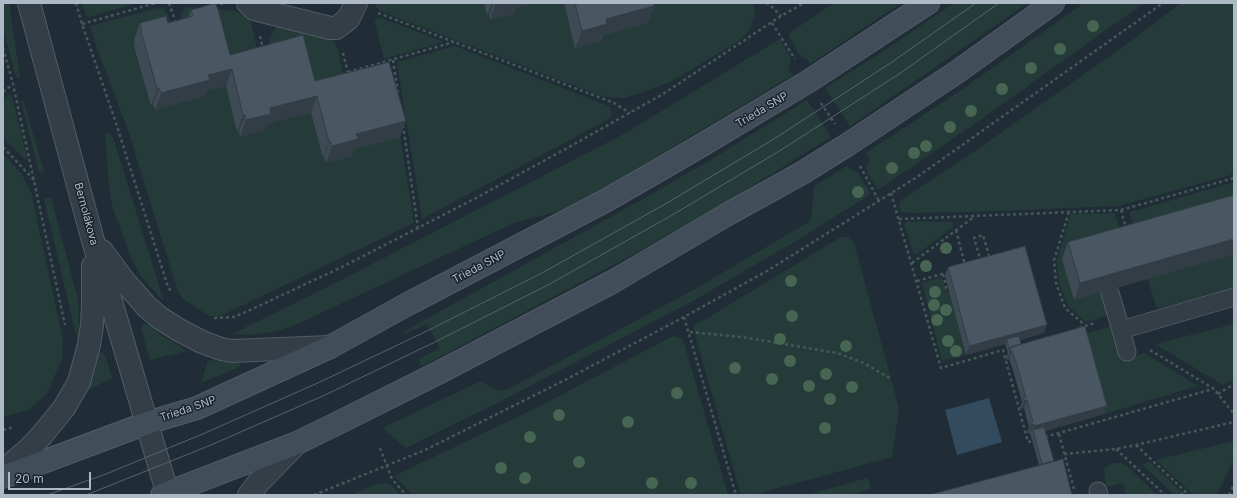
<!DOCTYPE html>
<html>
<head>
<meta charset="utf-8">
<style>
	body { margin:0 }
	#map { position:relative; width:1237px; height:498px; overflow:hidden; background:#202d36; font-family:Inter,sans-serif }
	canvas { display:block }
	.frame { position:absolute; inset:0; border:4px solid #adb9c4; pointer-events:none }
	.scale { position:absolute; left:8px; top:472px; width:83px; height:18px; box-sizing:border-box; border:2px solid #adb9c4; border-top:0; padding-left:5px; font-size:12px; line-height:14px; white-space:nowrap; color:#adb9c4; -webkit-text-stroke:3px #19232b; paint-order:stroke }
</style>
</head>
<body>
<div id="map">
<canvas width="1237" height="498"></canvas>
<div class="frame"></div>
<div class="scale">20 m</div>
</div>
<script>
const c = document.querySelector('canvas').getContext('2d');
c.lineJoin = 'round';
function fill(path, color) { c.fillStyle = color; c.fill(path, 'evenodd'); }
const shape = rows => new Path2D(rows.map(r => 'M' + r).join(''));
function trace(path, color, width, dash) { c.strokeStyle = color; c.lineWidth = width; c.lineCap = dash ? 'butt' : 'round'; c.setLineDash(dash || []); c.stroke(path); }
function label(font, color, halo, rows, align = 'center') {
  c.font = font + ' Inter,sans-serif'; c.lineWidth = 3; c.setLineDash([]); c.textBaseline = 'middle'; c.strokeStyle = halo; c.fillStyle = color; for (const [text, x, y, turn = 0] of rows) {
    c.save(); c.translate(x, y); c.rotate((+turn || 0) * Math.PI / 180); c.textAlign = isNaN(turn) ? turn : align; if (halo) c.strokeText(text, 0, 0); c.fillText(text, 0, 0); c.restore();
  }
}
fill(shape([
	[3,3,9,3,20,77,17,78,15,73,3,29],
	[82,3,138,3,88,17,86,16],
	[374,3,484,3,513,9,535,3,564,3,574,43,600,36,643,3,754,3,755,15,750,29,739,41,672,81,652,89,625,98,604,97,380,11],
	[834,3,901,3,810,64,807,59,799,55,788,34],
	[954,3,1028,3,850,126,825,88,879,54],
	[1084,3,1144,3,983,118,878,190,867,173,867,166,870,160,866,153,964,88],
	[1181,3,1234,3,1234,174,1118,206,971,212,908,213,902,212,899,206,901,200,972,153,1120,49],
	[186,7,235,11,247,17,251,23,259,57,246,66,185,27,180,15,183,10],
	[157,8,163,9,167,13,173,31,134,48,151,106,153,105,155,110,202,92,226,86,237,132,239,132,240,137,264,125,311,113,323,158,324,158,326,163,350,150,389,64,414,223,220,316,209,316,182,298,177,289,128,130,98,51,90,26],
	[381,18,444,42,384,59,374,19],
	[284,24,328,36,334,42,338,49,346,88,309,98,270,48,269,41,272,33,277,27],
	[780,39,791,59,788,69,793,75,583,201,555,212,514,223,293,326,272,332,252,335,232,334,339,281,622,135],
	[455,46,609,106,612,114,609,119,422,219,397,62],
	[11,93,27,157,25,159,3,137,3,100],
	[23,100,44,171,39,172,21,101],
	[807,100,831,137,736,196,636,253,421,367,419,359,440,348,427,324,404,334,403,332,643,199,717,156],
	[105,133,109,133,113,137,164,302,141,276,132,260,112,206,109,186],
	[3,154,21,173,31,192,63,340,62,359,47,393,39,401,26,411,3,417],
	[848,165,851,170,858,173,871,194,796,241,691,302,505,399,406,448,382,428,481,381,497,391,505,390,510,388,695,289,807,223,810,220,812,213,814,186],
	[1234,182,1234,211,1137,238,1130,214,1131,212],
	[51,197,78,300,79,327,78,343,44,199],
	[1115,213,1123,242,1074,300,1104,291,1112,314,1086,322,1068,306,1059,283,1057,259,1071,214],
	[907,221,949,222,952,222,954,226,919,253,914,255,904,224],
	[841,237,849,237,854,243,899,408,892,457,753,495,741,495,694,332,694,326],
	[1234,254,1234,288,1160,308,1156,307,1148,279],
	[942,277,946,291,950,293,966,355,942,361,922,283],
	[143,324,145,324,151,326,158,333,187,351,150,360,141,329],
	[1234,324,1234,378,1223,385,1155,344],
	[1111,326,1121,360,1144,353,1198,386,1104,414,1082,335],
	[673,336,683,339,685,346,728,495,413,495,394,476,538,407],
	[102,352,105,355,112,378,86,391,99,354],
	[208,360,239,363,241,366,201,383],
	[1234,441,1234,459,1217,495,1194,495,1156,460],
	[1150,462,1183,493,1185,495,1174,495,1142,464],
	[1113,463,1120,463,1126,465,1157,495,1126,495,1123,483,1106,487,1104,469],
	[868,478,871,489,850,495,814,495,813,493],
	[386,483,391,485,401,495,352,495,376,484]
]), '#253b39');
fill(shape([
	[989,398,1002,442,957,455,945,410]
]), '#334b5e');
const lane = shape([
	[1110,293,1121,330,1234,297],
	[1121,330,1127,352],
	[1098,491,1099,495]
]);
const street = shape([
	[29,3,92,237,168,495],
	[248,3,254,9,330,28,336,28,343,23,349,18,356,3],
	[102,251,124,281,147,307,160,318,179,330,202,342,221,349,232,351,330,347],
	[3,471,29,449,42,435,64,408,79,382,89,345,92,325,93,305,93,266],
	[249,495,259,482,297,443]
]);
const secondary = shape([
	[3,477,147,423,197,408,330,347,406,305,607,200,697,148,809,81,928,3],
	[162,495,297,443,332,426,438,373,614,281,728,214,802,173,847,145,957,72,1053,3]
]);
trace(lane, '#515c65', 19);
trace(street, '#515c65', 24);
trace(secondary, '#515c65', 24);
trace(shape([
	[76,3,82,24,115,120,168,287,171,291],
	[169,3,176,23],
	[214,3,223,4],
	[766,3,770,5,781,16],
	[378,13,614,103,630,113],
	[772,23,795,59],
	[82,24,156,3],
	[260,36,263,49],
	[3,48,13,84,34,181,65,325],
	[343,53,348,73],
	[393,60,398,93],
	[348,72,454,42],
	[3,92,13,84],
	[821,103,835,124],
	[403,125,418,228],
	[3,147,34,180],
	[860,166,879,201],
	[891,193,941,368,1003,350,1028,442,1033,441],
	[1121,210,1126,228],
	[1069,212,1054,260,1056,283,1065,308,1086,326],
	[899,219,1121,210,1234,178],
	[956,230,965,265],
	[981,262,974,238,983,235,990,259],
	[912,263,974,217],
	[943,274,947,291],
	[917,281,949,272],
	[684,317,736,495],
	[214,318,234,317,248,311,342,267,476,198,569,147,663,94,781,16,804,3],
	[1079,328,1095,323],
	[690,332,742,337,837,353,864,363,891,379],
	[1150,350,1214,389,1234,414],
	[1218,394,1234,384],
	[3,430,14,427],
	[1059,434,1074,489],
	[1045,437,1213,389],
	[1136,445,1189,495],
	[380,448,392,479,406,495],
	[1116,449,1165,495],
	[1064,454,1116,449,1136,445,1234,422],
	[314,495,425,450,565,380,684,317,767,271,917,177,1163,3],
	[1181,495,1185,492],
	[1229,495,1234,484]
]), '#435857', 2.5, [3, 3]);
trace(lane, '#333e47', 17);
trace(street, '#333e47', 22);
trace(secondary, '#414e5a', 22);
trace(shape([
	[47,495,106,474,205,433,320,382,429,330,542,273,667,203,774,139,892,62,976,3],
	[86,495,211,445,325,395,435,342,548,285,674,214,781,150,899,74,999,3]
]), '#55636e', 1);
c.fillStyle = '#466553';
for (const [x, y] of [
	[1093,26],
	[1060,49],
	[1031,68],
	[1002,89],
	[971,111],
	[950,127],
	[926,146],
	[914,153],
	[892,168],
	[858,192],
	[946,248],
	[926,266],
	[791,281],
	[935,292],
	[934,305],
	[946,310],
	[792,316],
	[937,320],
	[780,339],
	[948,341],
	[846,346],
	[956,351],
	[790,361],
	[735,368],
	[826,374],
	[772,379],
	[809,386],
	[852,387],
	[677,393],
	[830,399],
	[559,415],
	[628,422],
	[825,428],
	[530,437],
	[579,462],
	[501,468],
	[525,478],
	[652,483],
	[691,483]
]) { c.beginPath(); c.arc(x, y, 6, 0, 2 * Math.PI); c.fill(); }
fill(shape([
	[484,3,535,3,516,8,514,14,490,20,489,15,487,15],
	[564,3,654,3,654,6,648,23,603,35,601,41,575,48],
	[191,10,230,55,315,81,400,137,354,149,352,156,326,163,324,158,323,158,311,113,267,124,265,130,240,137,239,132,237,132,226,86,206,91,204,96,155,110,153,105,151,106,134,47,135,45,134,40,140,23,168,23,188,17],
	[1234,195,1234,254,1074,300,1062,259,1068,242],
	[948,267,1044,333,1020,340,1021,344,1104,414,1045,431,1054,461,1039,465,1030,433,1028,434,1027,432,1029,427,1024,408,1021,409,1020,407,1022,402,1013,370,1009,359,1007,360,1006,358,1008,353,1005,344,966,355,945,276]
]), '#3e4b54');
fill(shape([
	[492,3,494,3,489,15,487,15],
	[496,3,535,3,516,8,514,14,490,20],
	[654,6,648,23,603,35,601,41,575,48,582,31,606,19],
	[232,69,226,86,206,91,204,96,155,110,161,93,208,75],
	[159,88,153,105,151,106,157,89],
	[317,96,311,113,267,124,265,130,240,137,246,120,270,108],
	[243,115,245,115,239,132,237,132],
	[406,121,400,137,354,149,352,156,326,163,332,146,356,134],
	[330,141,324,158,323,158,329,142],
	[1234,239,1234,254,1074,300,1080,283],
	[1047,325,1044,333,1008,343,1007,339,1005,344,966,355,969,346],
	[1010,351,1012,351,1009,359,1007,360],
	[1027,400,1024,408,1021,409,1024,401],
	[1107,406,1104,414,1034,434,1033,430,1034,426],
	[1034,424,1030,433,1028,434,1031,425]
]), '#323d45');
const building = shape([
	[215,3,218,9,230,55,303,35,315,81,389,62,406,121,356,134,358,139,332,146,330,141,329,142,317,96,270,108,271,114,246,120,245,115,243,115,232,69,208,75,210,80,161,93,159,88,157,89,141,31,142,30,140,23,166,16,168,23,193,16,191,10,215,3],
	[575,3,654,3,654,6,606,19,607,24,582,31,575,3],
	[1234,195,1234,239,1080,283,1068,242,1234,195],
	[1025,246,1047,325,969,346,948,267,1025,246],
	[1085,326,1107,406,1034,426,1034,424,1031,425,1030,423,1033,422,1027,400,1024,401,1023,398,1026,398,1016,362,1012,351,1010,351,1009,349,1012,348,1011,347,1085,326],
	[1019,336,1021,344,1011,347,1011,349,1009,349,1007,339,1019,336],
	[1044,427,1054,461,1042,464,1033,430,1044,427],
	[1063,459,1072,495,929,495,1063,459]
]);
fill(building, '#485762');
trace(building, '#323d45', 1);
label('11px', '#adb9c4', '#19232b', [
	["Trieda SNP",762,110,-31],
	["Bernolákova",86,214,75],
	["Trieda SNP",479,267,-28],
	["Trieda SNP",188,409,-19]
]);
</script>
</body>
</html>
